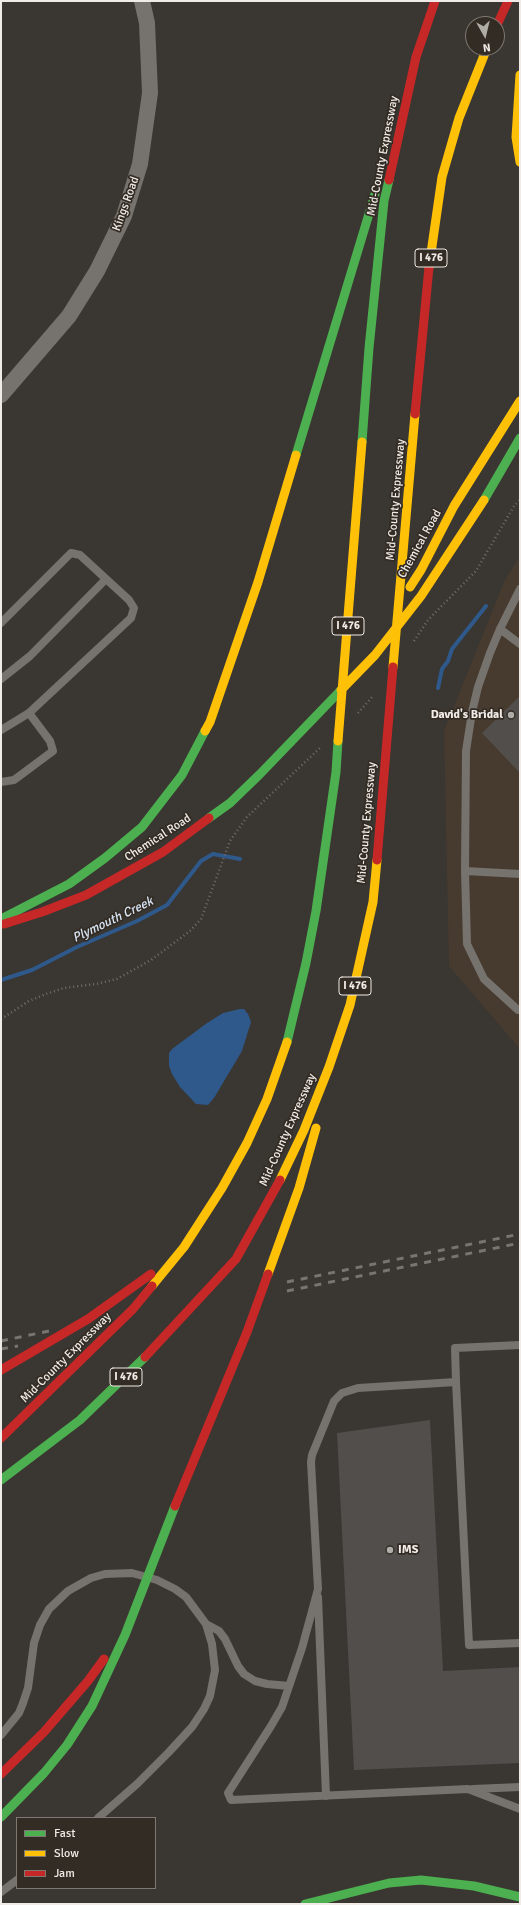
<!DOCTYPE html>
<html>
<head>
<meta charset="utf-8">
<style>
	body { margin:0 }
	#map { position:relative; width:521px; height:1905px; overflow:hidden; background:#3a3632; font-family:Signika,sans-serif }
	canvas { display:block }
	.frame { position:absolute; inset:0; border:2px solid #f0ebe6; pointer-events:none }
	.legend { position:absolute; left:16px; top:1817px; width:140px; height:72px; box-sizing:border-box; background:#332c24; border:1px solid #7f7872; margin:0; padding:5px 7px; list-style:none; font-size:12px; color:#f0ebe6 }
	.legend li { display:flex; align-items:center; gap:8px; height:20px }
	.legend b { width:20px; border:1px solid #7f7872 }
	.north { position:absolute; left:465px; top:16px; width:40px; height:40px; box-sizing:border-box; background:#332c24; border:1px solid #7f7872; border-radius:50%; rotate:172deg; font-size:11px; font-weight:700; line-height:16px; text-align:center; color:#f0ebe6 }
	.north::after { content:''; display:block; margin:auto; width:14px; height:18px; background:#b0aca7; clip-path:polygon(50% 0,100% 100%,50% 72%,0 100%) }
</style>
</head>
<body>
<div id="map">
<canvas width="521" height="1905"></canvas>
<div class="frame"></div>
<ul class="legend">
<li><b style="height:5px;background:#4caf50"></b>Fast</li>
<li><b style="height:5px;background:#ffc107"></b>Slow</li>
<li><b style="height:5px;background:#c62828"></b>Jam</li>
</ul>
<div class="north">N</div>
</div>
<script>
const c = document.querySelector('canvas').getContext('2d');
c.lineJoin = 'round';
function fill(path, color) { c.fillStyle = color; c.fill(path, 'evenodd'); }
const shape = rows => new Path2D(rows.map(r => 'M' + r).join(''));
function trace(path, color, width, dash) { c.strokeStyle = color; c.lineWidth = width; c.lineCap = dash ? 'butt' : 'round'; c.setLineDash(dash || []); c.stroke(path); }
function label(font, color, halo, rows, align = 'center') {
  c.font = font + ' Signika,sans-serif'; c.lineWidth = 3.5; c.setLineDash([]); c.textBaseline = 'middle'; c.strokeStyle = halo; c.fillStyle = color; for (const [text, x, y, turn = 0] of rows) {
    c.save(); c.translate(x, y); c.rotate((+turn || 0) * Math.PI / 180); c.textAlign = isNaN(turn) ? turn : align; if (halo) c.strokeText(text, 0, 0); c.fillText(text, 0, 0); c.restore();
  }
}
fill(shape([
	[520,556,520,1049,449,966,444,731,505,580]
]), '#473b2f');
fill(shape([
	[240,1009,244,1009,248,1014,251,1022,242,1051,214,1098,208,1105,196,1104,180,1087,172,1074,169,1066,169,1053,172,1049,207,1023,223,1013]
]), '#2e598a');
trace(shape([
	[438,688,442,669,448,661,452,649,486,606],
	[1,980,32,970,77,947,137,921,167,905,201,861,213,854,240,859]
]), '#2e598a', 4);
fill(shape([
	[520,696,520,773,482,733],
	[430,1420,443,1671,520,1667,520,1763,354,1770,337,1433]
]), '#524e4b');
trace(shape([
	[414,641,428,620,476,571,514,506,520,500],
	[358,713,373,696],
	[1,1019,29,1001,46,994,64,988,96,984,117,979,151,960,190,931,201,919,230,841,247,817,320,748]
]), '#726f6c', 2.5, [1, 3]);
trace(shape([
	[520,589,500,629,490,653,478,687,472,712,466,751,465,871,467,944,484,979,518,1010,520,1010],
	[1,623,71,553,80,555,129,600,134,608,131,618,29,713,1,730],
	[500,629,520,644],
	[1,679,30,656,106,579],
	[1,782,14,780,53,751,50,741,29,713],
	[465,871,520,874],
	[520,1345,455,1348,456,1382,358,1388,342,1393,334,1401,312,1455,311,1462,318,1589,302,1648,282,1707,271,1726,228,1793,231,1800,468,1789,520,1809],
	[456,1382,469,1645,520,1643],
	[318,1597,326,1796],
	[206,1624,219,1631,225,1639,238,1666,244,1674,255,1681,267,1684,289,1686],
	[1,1735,19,1713,23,1703,28,1688,34,1643,40,1625,49,1609,68,1591,91,1578,105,1574,132,1573,157,1580,175,1589,186,1597,206,1624,212,1644,215,1670,210,1696,204,1709,192,1727,169,1752,137,1784,98,1818],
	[473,1789,520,1787],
	[1,1892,17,1880]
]), '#76726e', 8);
trace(shape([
	[1,395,69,316,97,271,124,216,140,164,150,93,147,23,142,1]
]), '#76726e', 16);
trace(shape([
	[362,442,369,348,384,201,389,180],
	[296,455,375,194],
	[484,500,520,438],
	[209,818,230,803,260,774,341,690],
	[1,919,69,884,105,858,142,827,182,775,205,731],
	[287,1042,306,963,316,911,336,772,338,741],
	[1,1480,80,1420,145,1357],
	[1,1817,44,1773,67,1745,92,1706,125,1635,175,1506],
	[305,1904,389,1883,421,1880,474,1886,520,1897]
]), '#4caf50', 9);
trace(shape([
	[520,75,516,137,520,162],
	[429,267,442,177,459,118,487,48],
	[410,587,421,570,454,506,520,401],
	[393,667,415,414],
	[341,690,375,655,421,596,484,500],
	[205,731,210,722,258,582,296,455],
	[338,741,362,442],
	[280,1180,304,1130,329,1067,350,1005,373,902,377,860],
	[268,1274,299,1188,316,1128],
	[152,1286,184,1247,222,1188,247,1143,267,1099,287,1042]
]), '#ffc107', 9);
trace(shape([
	[497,25,508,1],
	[389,180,416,57,435,1],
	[415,414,429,267],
	[377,860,393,667],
	[4,924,42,912,86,895,163,852,209,818],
	[145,1357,236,1259,280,1180],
	[1,1370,88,1319,151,1274],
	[1,1438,133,1309,152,1286],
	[175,1506,247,1332,268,1274],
	[1,1774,44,1732,88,1681,104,1659]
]), '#c62828', 9);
trace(shape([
	[287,1282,520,1234],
	[287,1291,520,1243],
	[1,1341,49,1331],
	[1,1349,18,1346]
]), '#777471', 3, [7, 7]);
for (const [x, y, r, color] of [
	[511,715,4,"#b0aca7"],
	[390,1550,4,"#b0aca7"]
]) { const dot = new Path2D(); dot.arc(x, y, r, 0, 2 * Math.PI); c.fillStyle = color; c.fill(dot); trace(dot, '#332c24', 1.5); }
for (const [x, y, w] of [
	[431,258,32],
	[348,626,32],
	[355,986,32],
	[126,1377,32]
]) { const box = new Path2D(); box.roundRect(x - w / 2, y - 9, w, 18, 3); c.fillStyle = '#332c24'; c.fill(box); trace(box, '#f0ebe6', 1); }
label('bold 11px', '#f0ebe6', null, [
	["I 476",431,258],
	["I 476",348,626],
	["I 476",355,986],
	["I 476",126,1377]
]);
label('12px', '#f0ebe6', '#332c24', [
	["Mid-County Expressway",383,156,-79],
	["Kings Road",126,204,-70],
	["Mid-County Expressway",396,500,-85],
	["Chemical Road",420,544,-61],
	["Mid-County Expressway",367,823,-85],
	["Chemical Road",158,838,-33],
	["Mid-County Expressway",288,1130,-66],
	["Mid-County Expressway",66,1358,-45]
]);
label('bold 12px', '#f0ebe6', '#332c24', [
	["David's Bridal",503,715],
	["IMS",398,1550,"left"]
], 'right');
label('italic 13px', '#d7e5f5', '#332c24', [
	["Plymouth Creek",113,920,-26]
]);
</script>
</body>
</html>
